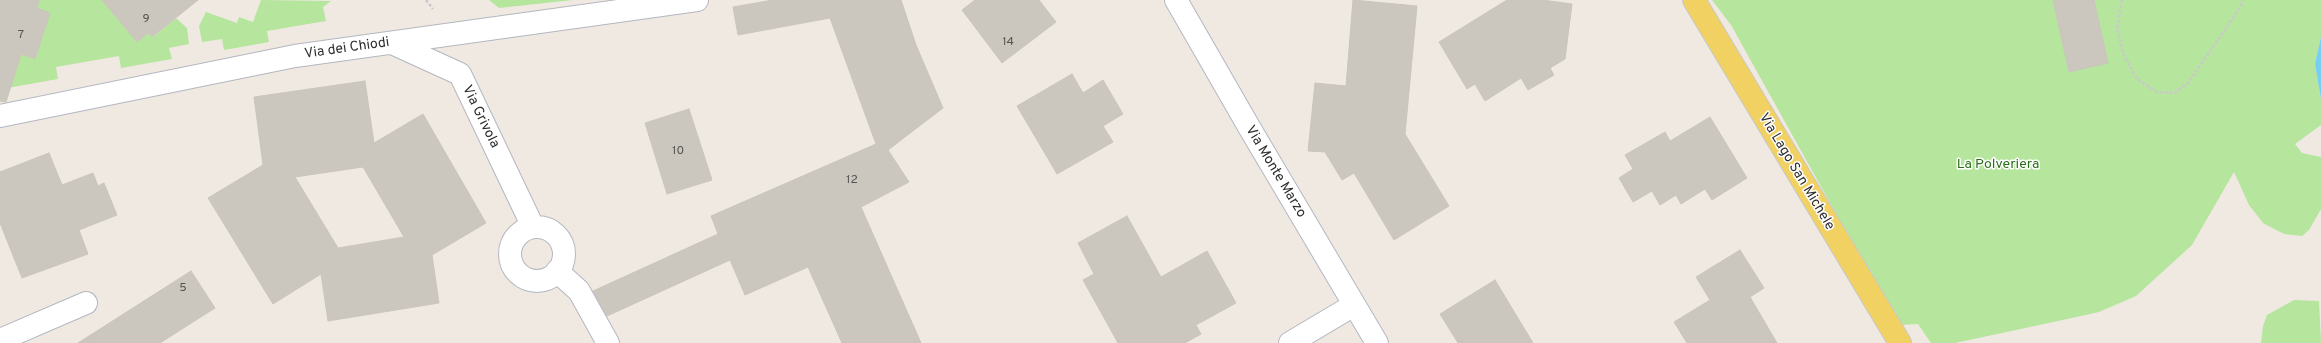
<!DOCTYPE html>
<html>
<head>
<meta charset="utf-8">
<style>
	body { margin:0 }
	canvas { display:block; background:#efe9e1 }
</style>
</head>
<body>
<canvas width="2321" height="343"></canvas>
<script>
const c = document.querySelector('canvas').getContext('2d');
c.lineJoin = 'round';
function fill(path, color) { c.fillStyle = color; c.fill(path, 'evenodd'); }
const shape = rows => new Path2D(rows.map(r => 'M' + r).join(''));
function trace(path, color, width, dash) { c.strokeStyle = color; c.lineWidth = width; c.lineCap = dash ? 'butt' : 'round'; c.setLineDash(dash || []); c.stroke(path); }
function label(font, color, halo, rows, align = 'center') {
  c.font = font + ' Overpass,sans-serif'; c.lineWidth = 3; c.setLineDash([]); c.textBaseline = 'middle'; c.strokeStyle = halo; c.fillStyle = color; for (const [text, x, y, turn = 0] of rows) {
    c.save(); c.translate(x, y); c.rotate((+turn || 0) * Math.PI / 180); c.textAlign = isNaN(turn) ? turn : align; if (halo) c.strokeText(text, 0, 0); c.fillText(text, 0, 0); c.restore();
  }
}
fill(shape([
	[38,0,113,0,107,5,137,42,148,33,153,37,176,18,187,28,189,44,169,48,172,59,121,68,119,56,56,67,58,79,7,88,21,54,35,59,50,13,37,8],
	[261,0,331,1,323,7,326,21,267,31,269,42,224,50,222,39,202,42,199,26,206,12,237,23,239,17,253,22],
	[489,0,573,0,499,8],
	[1712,0,2321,0,2321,37,2315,64,2321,99,2321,125,2295,144,2302,153,2321,157,2321,209,2309,230,2302,236,2284,234,2263,223,2249,205,2234,172,2192,245,2136,296,2099,312,2058,321,1955,343,1931,343,1918,324,1898,325,1731,25],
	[2294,300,2319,301,2321,343,2261,343,2263,326,2267,315]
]), '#b6e59e');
fill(shape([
	[2321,37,2321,99,2315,64]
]), '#75cff0');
const building = shape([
	[0,0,39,0,37,8,50,13,35,59,21,54,6,102,0,101,0,0],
	[102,0,198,0,152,37,148,33,137,42,102,0],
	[773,0,901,0,916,45,943,108,888,150,909,182,861,207,921,343,842,343,808,267,745,295,730,260,607,316,593,291,718,234,711,216,876,144,830,18,738,35,733,7,773,0],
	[975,0,1039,0,1056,22,1002,63,962,10,975,0],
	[1353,0,1417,6,1405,134,1449,206,1394,240,1354,173,1342,180,1325,152,1308,151,1315,83,1346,86,1353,0],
	[1507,0,1542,0,1572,4,1565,59,1550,68,1554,75,1528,90,1521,78,1485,101,1475,84,1467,89,1439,42,1507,0],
	[2053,0,2094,0,2108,63,2069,72,2053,0],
	[1072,74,1083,93,1103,80,1123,114,1103,126,1113,142,1057,174,1017,106,1072,74],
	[365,81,374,143,423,114,486,223,432,255,439,303,328,321,321,274,273,304,208,198,263,165,254,97,365,81],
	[363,167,404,237,338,248,295,177,363,167],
	[689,109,712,180,667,194,645,123,689,109],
	[1710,117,1747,178,1712,200,1705,189,1681,204,1676,195,1660,205,1652,191,1633,202,1619,178,1633,169,1625,155,1665,132,1670,141,1710,117],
	[49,153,62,185,93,173,98,186,104,183,117,215,79,230,88,254,22,278,0,223,0,172,49,153],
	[1127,216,1161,277,1207,251,1236,303,1196,325,1201,334,1185,343,1118,343,1083,280,1094,274,1078,243,1127,216],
	[1740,250,1764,288,1750,297,1777,343,1687,343,1674,322,1710,300,1696,277,1740,250],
	[191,271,215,308,160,343,78,343,191,271],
	[1495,280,1533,343,1458,343,1440,314,1495,280]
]);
fill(building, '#cbc7bf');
trace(building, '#cbc5ba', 1);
const minor = shape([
	[1176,0,1249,127,1377,343],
	[392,43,460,74,533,227],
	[0,116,295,56,697,0],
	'510 254a27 27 0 1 1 54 0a27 27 0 1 1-54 0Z',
	[557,271,579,291,608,343],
	[0,340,86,303],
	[1290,343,1354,305]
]);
const major = shape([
	[1694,0,1900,343]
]);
trace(minor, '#b4b7c1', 24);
trace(major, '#c9c9c9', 24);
trace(shape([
	[426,0,433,9],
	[2122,0,2117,28,2123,53,2137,79,2157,92,2174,93,2188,83,2239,9,2243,0]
]), '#c9c9c9', 2.5, [3, 2]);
trace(minor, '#fff', 22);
trace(major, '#f2d163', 22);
label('12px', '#555452', null, [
	["9",146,20],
	["7",21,36],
	["14",1008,43],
	["10",678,152],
	["12",852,181],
	["5",183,289]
]);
label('14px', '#2e2e2e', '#fff', [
	["Via dei Chiodi",347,49,-8],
	["Via Grivola",480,117,64],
	["Via Monte Marzo",1275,172,59],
	["Via Lago San Michele",1796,172,59]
]);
label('14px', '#2c6e1b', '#fff', [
	["La Polveriera",1998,165]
]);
</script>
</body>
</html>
